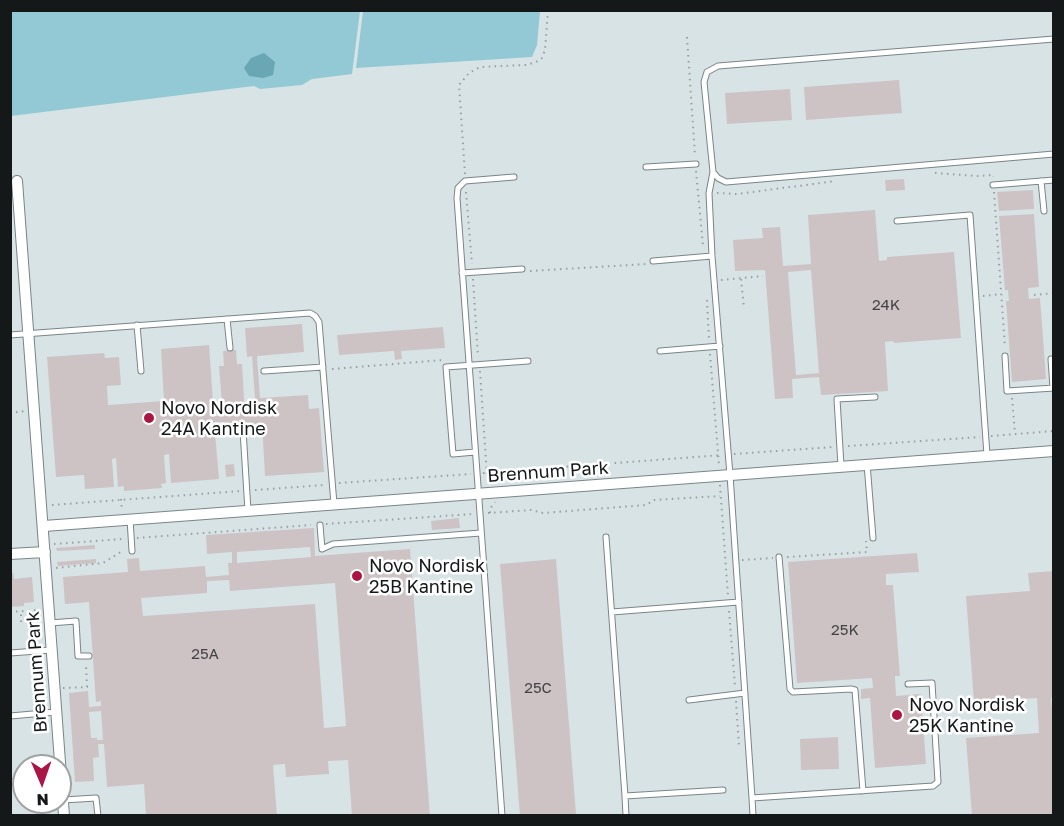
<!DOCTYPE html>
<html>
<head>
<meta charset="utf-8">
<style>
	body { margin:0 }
	#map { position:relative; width:1064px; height:826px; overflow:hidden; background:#d8e3e6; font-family:"Golos Text",sans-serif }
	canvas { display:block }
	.frame { position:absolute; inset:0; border:12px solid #141819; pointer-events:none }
	.north { position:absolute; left:12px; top:754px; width:60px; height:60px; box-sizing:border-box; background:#fff; border:2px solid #a1a3a3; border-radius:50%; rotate:178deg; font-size:16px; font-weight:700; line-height:24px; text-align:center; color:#141819 }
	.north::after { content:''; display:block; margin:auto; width:21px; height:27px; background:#aa1546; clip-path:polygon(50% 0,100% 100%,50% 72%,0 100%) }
</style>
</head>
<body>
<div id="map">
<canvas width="1064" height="826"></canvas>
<div class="frame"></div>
<div class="north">N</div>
</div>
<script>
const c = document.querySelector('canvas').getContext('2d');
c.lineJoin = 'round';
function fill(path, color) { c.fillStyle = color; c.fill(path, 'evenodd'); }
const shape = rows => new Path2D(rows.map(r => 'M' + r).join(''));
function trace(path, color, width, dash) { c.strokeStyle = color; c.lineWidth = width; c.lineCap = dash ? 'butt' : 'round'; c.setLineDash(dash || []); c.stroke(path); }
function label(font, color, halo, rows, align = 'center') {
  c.font = font + ' "Golos Text",sans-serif'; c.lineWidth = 5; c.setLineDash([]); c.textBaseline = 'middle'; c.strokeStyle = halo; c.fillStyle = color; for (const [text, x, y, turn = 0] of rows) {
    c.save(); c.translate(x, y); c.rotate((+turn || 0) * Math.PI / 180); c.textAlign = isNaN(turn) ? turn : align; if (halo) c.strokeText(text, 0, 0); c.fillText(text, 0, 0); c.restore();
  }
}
fill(shape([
	[10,11,360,11,352,74,312,79,302,85,260,89,254,86,11,116],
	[363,11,540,11,537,45,532,57,356,68]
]), '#92c9d5');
fill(shape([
	[264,53,275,62,273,75,263,78,249,76,244,68,251,58]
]), '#69a7b4');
fill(shape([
	[899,80,902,113,806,120,804,87],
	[790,89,792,120,727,124,725,93],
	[904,179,905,190,886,191,885,180],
	[1033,190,1034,209,999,211,997,192],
	[875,210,879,261,887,260,887,257,954,252,961,338,894,343,893,341,885,342,888,391,821,395,819,377,792,379,793,398,775,399,765,270,735,271,733,240,763,238,762,228,780,227,783,266,811,264,808,215],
	[811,270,819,373,796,375,788,272],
	[1034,214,1039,287,1028,288,1029,299,1040,298,1046,379,1012,382,1006,301,1009,301,1008,290,1005,290,999,216],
	[302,324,304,352,257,356,260,398,308,395,309,409,319,408,324,472,265,476,262,424,224,427,223,422,214,422,219,479,171,483,169,454,164,455,166,483,161,484,162,488,124,491,124,486,118,487,116,458,112,459,114,487,85,489,84,475,56,477,47,357,104,353,105,358,119,357,121,385,107,386,108,405,164,401,161,349,209,345,214,416,223,416,219,366,224,366,223,351,236,350,237,364,242,364,245,414,252,413,251,399,255,399,252,356,247,357,245,328],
	[443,327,445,348,401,351,402,359,395,360,394,351,339,355,337,335],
	[234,464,235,476,226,477,225,465],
	[459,518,460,528,432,530,431,521],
	[314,528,315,556,410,549,430,816,352,816,348,760,328,761,329,774,286,777,285,764,273,765,277,816,146,816,144,784,107,787,104,744,98,744,99,757,93,758,94,781,75,782,69,693,88,691,89,707,101,706,101,701,96,702,89,602,65,604,63,577,128,572,127,559,139,558,140,571,205,566,206,577,229,575,228,563,232,563,232,552,207,554,206,535],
	[310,547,311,557,237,563,237,552],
	[229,580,230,591,335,583,346,726,324,728,315,604,143,616,141,598,207,593,207,581],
	[101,711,103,740,97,740,97,738,91,738,89,712],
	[95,545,95,549,57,551,56,548],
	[917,553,919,572,886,574,886,585,893,585,900,676,895,676,896,696,921,694,926,764,875,768,870,698,861,699,861,689,873,688,872,678,797,683,788,562],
	[96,559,96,563,58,566,57,562],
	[556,559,576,814,520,816,500,564],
	[1054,571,1054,698,1051,698,1054,729,1054,816,972,816,966,738,1039,733,1037,698,974,702,966,596,1030,591,1028,573],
	[13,573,14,579,32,577,34,602,24,603,24,606,10,607,10,574],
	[838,737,839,769,801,770,800,739]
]), '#cec3c4');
const lane = shape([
	[1054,39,718,66,707,72,704,82,713,172,718,178,726,182,1054,154],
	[646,167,696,164],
	[713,172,709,193,712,256,730,475,752,798,933,786,938,782,932,683,908,684],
	[1041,181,1044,211],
	[993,185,1054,180],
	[897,221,970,215,987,455],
	[653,261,712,256],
	[462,273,522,269],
	[227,319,230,348],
	[137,325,141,371],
	[10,335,310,313,315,316,319,322,334,504],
	[660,351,720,346],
	[1005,356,1007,391,1054,388],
	[1051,359,1053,388],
	[264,371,323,367],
	[243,430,248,511],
	[475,452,453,454,446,367,528,361],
	[867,464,873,538],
	[841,466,837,399,875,397],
	[130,519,132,551],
	[320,525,322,549,333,544,481,533],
	[606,537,625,796],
	[779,557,790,689,793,692,851,689,855,690,863,791],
	[612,612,739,602],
	[50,623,76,621,78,656,89,656],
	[10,653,51,650],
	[689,700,745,693],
	[10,716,56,712],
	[10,782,24,781],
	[752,798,753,816],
	[63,800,96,798,98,816],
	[502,816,457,198,458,188,465,181,514,177],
	[626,816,625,796,723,790]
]);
const street = shape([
	[17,181,64,816],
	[44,526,1054,451],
	[10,554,45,552]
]);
trace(lane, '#7a8587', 7);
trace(street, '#7a8587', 12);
trace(shape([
	[687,37,695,156],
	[696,171,703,246],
	[935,173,977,176,993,175,993,177],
	[465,174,459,85,469,73,480,67,526,65,536,62,542,58,545,50,548,10],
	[466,192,472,264],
	[994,192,1005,347],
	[717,193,737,194,836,181],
	[530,271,647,264],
	[473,279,478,357],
	[741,279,744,308],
	[721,280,763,276],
	[1034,295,1054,293],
	[983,296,1001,294],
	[707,300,709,339],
	[710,354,719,465],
	[332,369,443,360],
	[480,371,487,476,495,482],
	[1012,398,1015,434],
	[10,413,25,411],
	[991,436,1054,431],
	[848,446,980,437],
	[734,454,833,447],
	[483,473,722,455],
	[339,483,471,474],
	[720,485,728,596],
	[255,490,325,485],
	[121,499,122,511],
	[52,505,241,491],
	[488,513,531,510,543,513,633,506,646,505,654,500,720,496],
	[490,513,490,509,495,502],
	[326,524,473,514],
	[137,538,311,525],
	[54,544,123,539],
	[787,557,867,552,866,541],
	[742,560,773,558],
	[56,568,103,563,124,550],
	[729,611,735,686],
	[10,612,38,610],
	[21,622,21,612],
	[63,688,87,687,86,665],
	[736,701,739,746]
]), '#969fa1', 2, [1.5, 4.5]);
trace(lane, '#fff', 5);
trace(street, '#fff', 10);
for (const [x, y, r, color] of [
	[149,418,6,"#aa1546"],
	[357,576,6,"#aa1546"],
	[897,715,6,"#aa1546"]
]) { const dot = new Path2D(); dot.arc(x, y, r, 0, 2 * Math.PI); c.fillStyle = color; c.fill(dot); trace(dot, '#fff', 2); }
label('15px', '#424344', null, [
	["24K",886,305],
	["25K",845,630],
	["25A",205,654],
	["25C",538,688]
]);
label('18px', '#141819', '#fff', [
	["Novo Nordisk",161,408],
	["24A Kantine",161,429],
	["Novo Nordisk",369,566],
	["25B Kantine",369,587],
	["Novo Nordisk",909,705],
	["25K Kantine",909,726]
], 'left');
label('18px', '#141819', '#fff', [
	["Brennum Park",548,472,-4],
	["Brennum Park",37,672,-94]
]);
</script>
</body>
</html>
